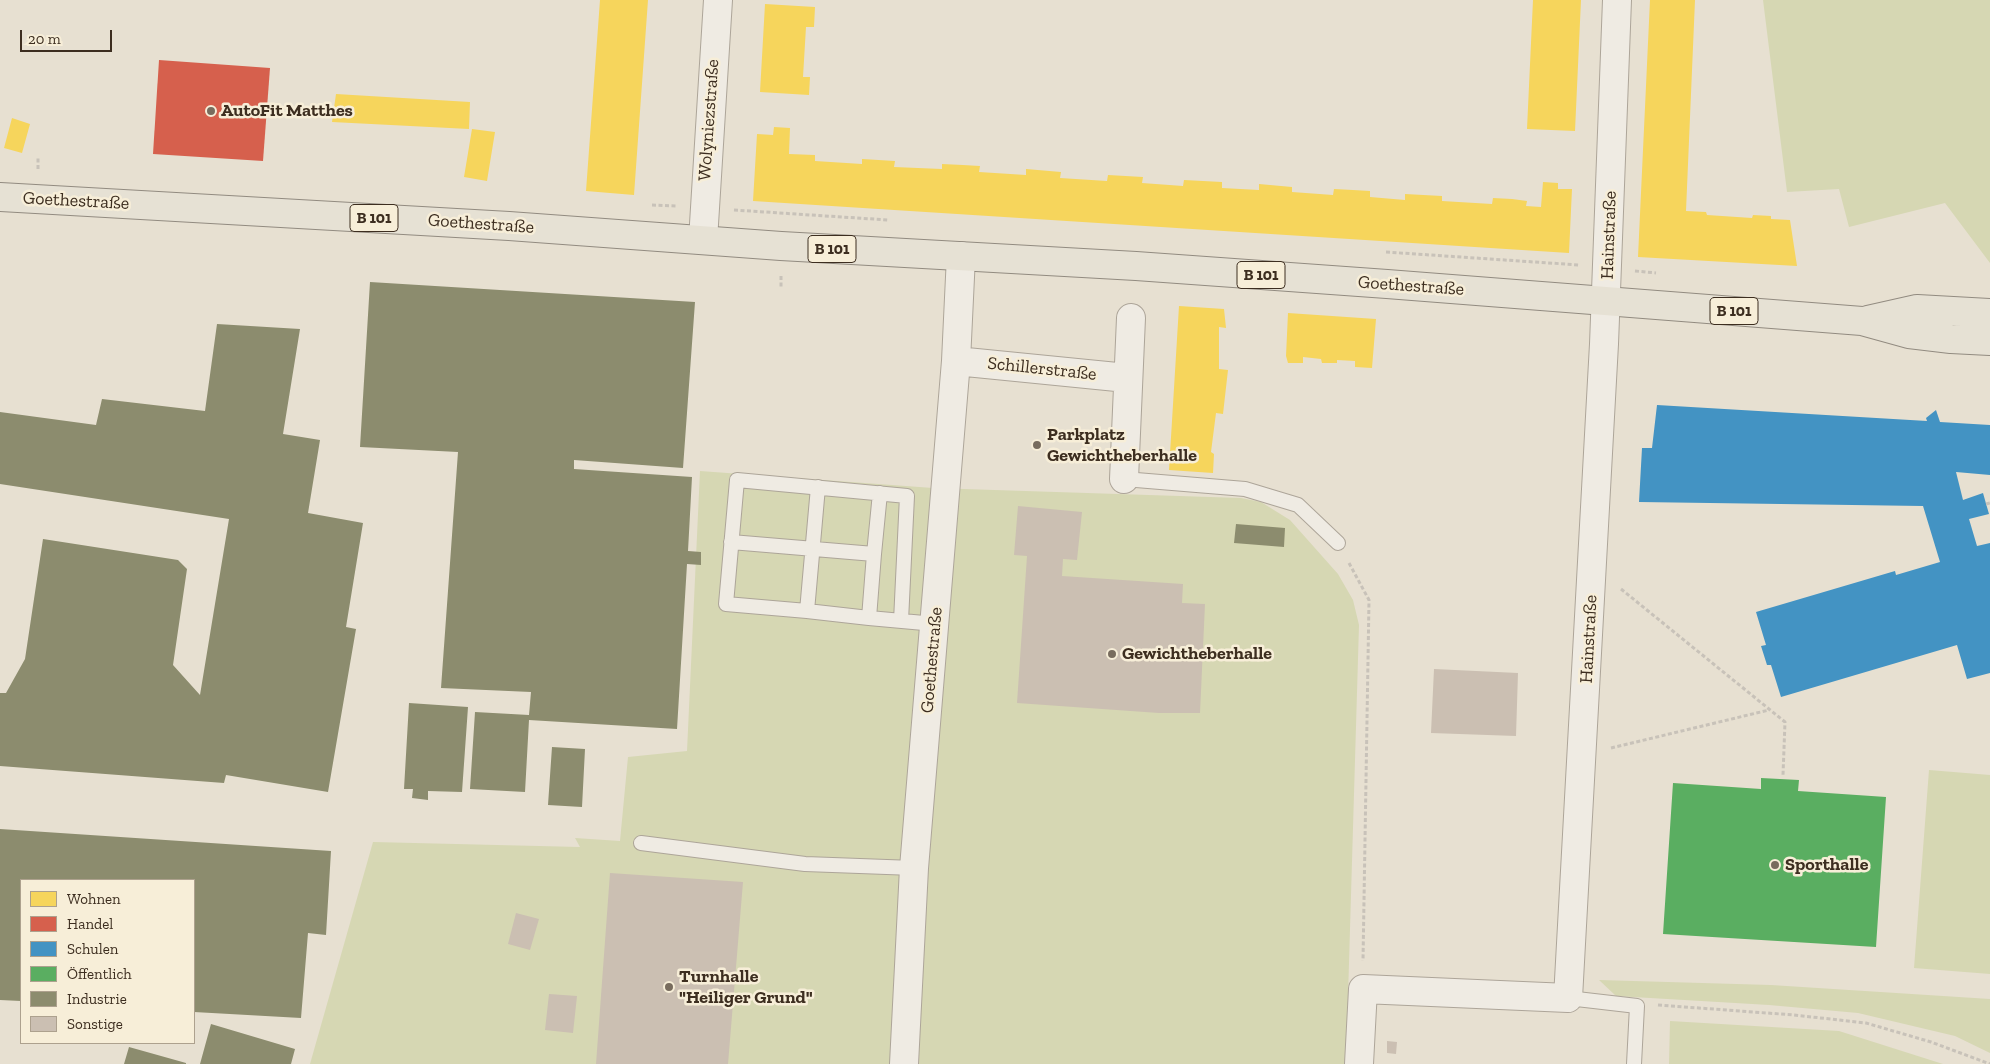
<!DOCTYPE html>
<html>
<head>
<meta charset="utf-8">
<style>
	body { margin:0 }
	#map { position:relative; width:1990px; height:1064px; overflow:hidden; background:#e7e0d1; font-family:"Zilla Slab",serif }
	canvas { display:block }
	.legend { position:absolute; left:20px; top:879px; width:175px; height:165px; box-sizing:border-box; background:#f7eed8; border:1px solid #ada18e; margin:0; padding:6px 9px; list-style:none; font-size:15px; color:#3d2e20 }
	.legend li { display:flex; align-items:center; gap:10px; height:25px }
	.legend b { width:25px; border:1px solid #ada18e }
	.scale { position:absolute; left:20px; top:30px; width:92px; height:22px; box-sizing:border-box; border:2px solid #3d2e20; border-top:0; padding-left:6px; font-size:15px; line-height:18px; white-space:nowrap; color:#3d2e20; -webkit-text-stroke:4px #f7eed8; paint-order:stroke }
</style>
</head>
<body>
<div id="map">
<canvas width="1990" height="1064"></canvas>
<ul class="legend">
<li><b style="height:14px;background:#f6d55c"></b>Wohnen</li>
<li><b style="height:14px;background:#d6604d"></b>Handel</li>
<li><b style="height:14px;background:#4393c3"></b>Schulen</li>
<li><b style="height:14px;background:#5aae61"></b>Öffentlich</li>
<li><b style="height:14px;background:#8c8c6e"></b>Industrie</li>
<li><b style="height:14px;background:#cbbfb2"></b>Sonstige</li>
</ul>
<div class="scale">20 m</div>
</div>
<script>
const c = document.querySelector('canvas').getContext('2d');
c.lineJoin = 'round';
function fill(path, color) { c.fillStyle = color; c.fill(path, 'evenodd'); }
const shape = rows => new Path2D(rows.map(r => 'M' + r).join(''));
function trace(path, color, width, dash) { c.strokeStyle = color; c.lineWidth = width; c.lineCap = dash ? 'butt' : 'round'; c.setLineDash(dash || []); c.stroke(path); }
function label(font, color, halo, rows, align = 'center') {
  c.font = font + ' "Zilla Slab",serif'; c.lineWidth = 5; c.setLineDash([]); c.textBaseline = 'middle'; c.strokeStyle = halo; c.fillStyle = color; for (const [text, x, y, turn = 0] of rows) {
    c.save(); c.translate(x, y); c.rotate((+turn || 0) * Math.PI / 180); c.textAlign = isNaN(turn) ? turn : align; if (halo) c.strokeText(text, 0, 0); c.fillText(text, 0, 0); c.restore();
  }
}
fill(shape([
	[1763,0,1990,0,1990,263,1945,203,1849,227,1839,189,1787,192],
	[700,471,933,488,1241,498,1261,502,1290,520,1338,574,1353,600,1359,625,1346,1064,310,1064,373,842,580,847,575,838,620,841,628,757,687,751],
	[1929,770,1990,775,1990,974,1914,968],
	[1599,980,1771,985,1990,999,1990,1053,1955,1036,1858,1013,1769,1005,1616,996],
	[1670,1021,1839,1031,1943,1064,1669,1064]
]), '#d6d7b3');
fill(shape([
	[600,0,648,0,634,195,586,191],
	[1533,0,1581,0,1575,131,1527,129],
	[1650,0,1695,0,1686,211,1706,212,1707,215,1752,218,1753,215,1771,216,1771,219,1790,220,1797,266,1638,257],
	[765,4,815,7,814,27,806,27,803,77,810,77,809,95,760,92],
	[336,94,470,102,469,129,332,122],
	[12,118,30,124,22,153,4,148],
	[774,127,790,128,789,154,815,155,815,161,862,164,862,159,895,161,894,167,942,169,942,164,963,165,980,166,979,172,1026,175,1026,169,1061,172,1060,178,1107,181,1108,175,1143,177,1142,183,1183,186,1184,180,1222,182,1222,188,1259,190,1259,184,1292,187,1292,192,1333,195,1334,189,1353,190,1370,191,1370,197,1405,200,1405,194,1442,196,1442,201,1492,204,1493,198,1512,199,1527,201,1526,206,1541,207,1543,182,1558,183,1558,189,1572,189,1569,253,753,201,757,134,773,135],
	[472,129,495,132,487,181,464,177],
	[1179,306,1224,309,1226,328,1219,327,1219,369,1228,370,1223,414,1216,413,1211,452,1214,454,1213,473,1169,470],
	[1288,313,1376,319,1372,368,1355,367,1355,361,1337,360,1337,363,1322,363,1321,359,1303,357,1303,363,1288,363,1286,356]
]), '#f6d55c');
fill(shape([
	[159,60,270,68,263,161,153,154]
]), '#d6604d');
fill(shape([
	[1657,405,1927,421,1926,418,1936,410,1940,422,1990,425,1990,475,1956,472,1963,500,1983,493,1989,514,1969,519,1977,546,1990,543,1990,673,1967,679,1957,645,1781,697,1771,665,1767,665,1761,646,1766,645,1756,612,1895,571,1896,575,1940,562,1923,506,1639,502,1642,448,1652,448]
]), '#4393c3');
fill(shape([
	[1761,778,1799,780,1798,791,1886,797,1876,947,1663,934,1673,783,1761,789]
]), '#5aae61');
fill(shape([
	[370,282,695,302,683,468,574,460,574,469,692,477,688,551,701,552,701,565,687,564,677,729,529,720,525,792,470,789,475,712,529,715,531,692,441,688,458,452,360,447],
	[217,324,300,329,283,434,320,440,308,513,363,523,346,627,356,629,328,792,226,775,224,783,0,766,0,693,6,693,25,659,43,539,178,560,187,569,173,665,200,695,229,519,0,484,0,412,96,425,102,399,205,411],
	[1236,524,1285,528,1284,547,1234,543],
	[409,703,468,707,462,792,428,791,428,800,412,798,413,789,404,789],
	[552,747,585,749,582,807,548,805],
	[0,829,331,851,326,935,308,933,301,1018,194,1012,194,880,21,880,21,1001,0,1000],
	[211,1024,295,1049,291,1064,200,1064],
	[129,1047,186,1063,186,1064,124,1064]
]), '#8c8c6e');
fill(shape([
	[1018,506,1082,512,1077,560,1063,559,1062,576,1183,584,1182,603,1205,604,1200,713,1159,713,1017,703,1027,556,1014,555],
	[1434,669,1518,673,1516,736,1431,733],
	[610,873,743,882,728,1064,596,1064],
	[516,913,539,919,530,950,508,944],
	[549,994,577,996,573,1033,545,1030],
	[1387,1041,1397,1042,1396,1054,1387,1053]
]), '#cbbfb2');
const service = shape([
	[1124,479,1245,489,1298,505,1338,543],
	[731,542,874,554,869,618],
	[874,554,880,493],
	[807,611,818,487],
	[901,621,907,496,737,480,726,604,807,611,869,618,935,624],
	[641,843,805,864,914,868],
	[1568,998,1637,1006,1634,1064]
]);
const minor = shape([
	[703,240,718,0],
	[956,361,1127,378],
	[1124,479,1131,318],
	[904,1064,914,868,956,361,961,256],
	[1359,1064,1363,989,1568,998,1604,344,1617,0]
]);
const primary = shape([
	[0,197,509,226,781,246,1136,266,1387,284,1862,321,1909,334,1951,339,1990,341],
	[1868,320,1917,309,1990,313]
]);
trace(service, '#ada599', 16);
trace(minor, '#ada599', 30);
trace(primary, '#928b80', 30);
trace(shape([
	[38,169,38,157],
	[652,205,676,206],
	[734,210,888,220],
	[1386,252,1579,265],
	[1635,271,1656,273],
	[781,276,781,288],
	[1986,504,1990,503],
	[1349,563,1369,600,1363,961],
	[1621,589,1785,722,1783,775],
	[1611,748,1769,710],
	[1658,1005,1794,1015,1866,1023,1931,1042,1990,1064]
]), '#c8c2b9', 3, [4, 2.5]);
trace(service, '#efebe3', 14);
trace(minor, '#efebe3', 28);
trace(primary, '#e6e1d4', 28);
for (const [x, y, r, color] of [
	[211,111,5,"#786c5e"],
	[1037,445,5,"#786c5e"],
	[1112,654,5,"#786c5e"],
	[1775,865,5,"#786c5e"],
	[669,987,5,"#786c5e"]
]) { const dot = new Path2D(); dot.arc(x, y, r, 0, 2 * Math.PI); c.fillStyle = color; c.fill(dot); trace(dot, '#f7eed8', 2); }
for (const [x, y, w] of [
	[374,218,48],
	[832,249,48],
	[1261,275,48],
	[1734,311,48]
]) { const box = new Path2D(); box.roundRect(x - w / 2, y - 13.5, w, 27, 4); c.fillStyle = '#f7eed8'; c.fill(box); trace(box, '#3d2e20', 1); }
label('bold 16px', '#3d2e20', null, [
	["B 101",374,218],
	["B 101",832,249],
	["B 101",1261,275],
	["B 101",1734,311]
]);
label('bold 18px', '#3d2e20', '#f7eed8', [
	["AutoFit Matthes",221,111],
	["Parkplatz",1047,435],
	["Gewichtheberhalle",1047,456],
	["Gewichtheberhalle",1122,654],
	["Sporthalle",1785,865],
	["Turnhalle",679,977],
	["\"Heiliger Grund\"",679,998]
], 'left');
label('18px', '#3d2e20', '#f7eed8', [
	["Wolyniezstraße",709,120,-86],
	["Goethestraße",76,201,3],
	["Goethestraße",481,224,4],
	["Hainstraße",1609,235,-88],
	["Goethestraße",1411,286,4],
	["Schillerstraße",1042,369,6],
	["Hainstraße",1589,639,-87],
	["Goethestraße",932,660,-85]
]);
</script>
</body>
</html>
